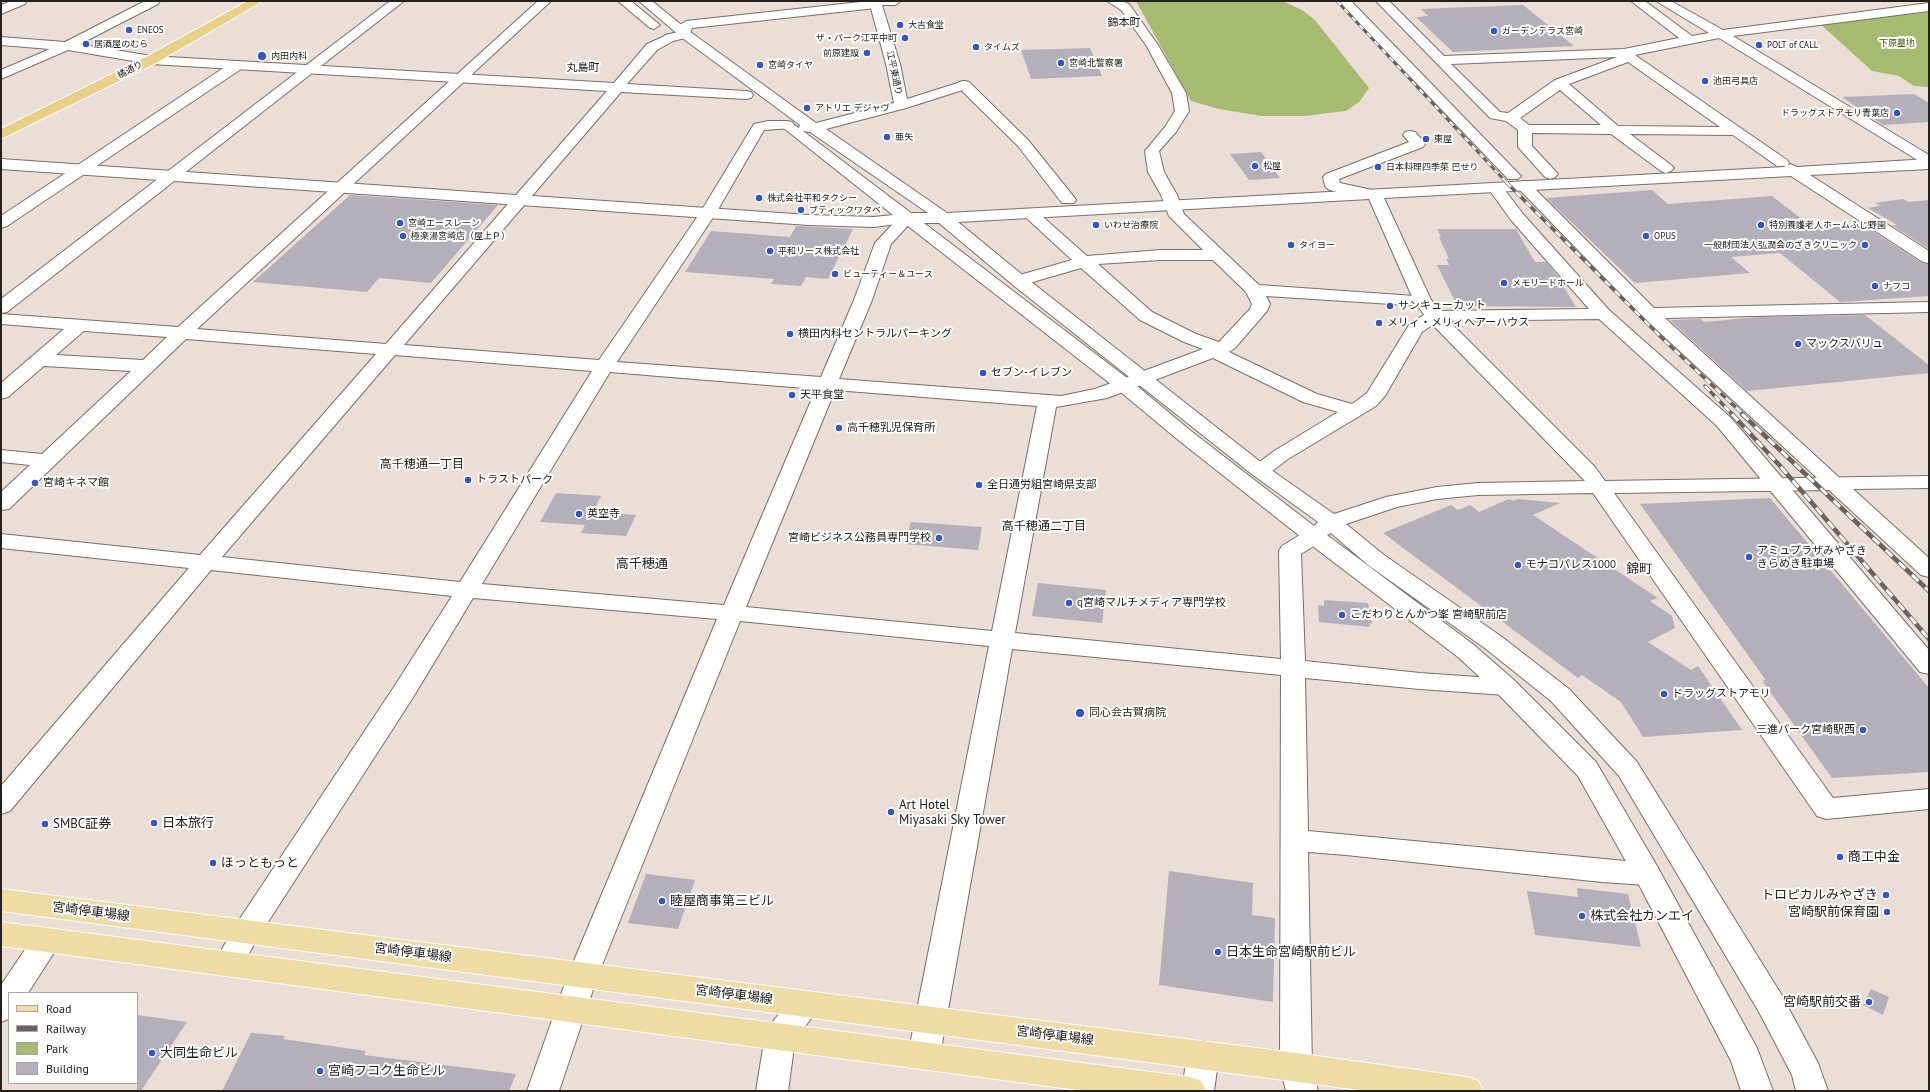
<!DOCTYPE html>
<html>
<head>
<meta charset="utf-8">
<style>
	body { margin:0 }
	#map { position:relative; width:1930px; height:1092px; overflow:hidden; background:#eaded6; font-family:"PT Sans",sans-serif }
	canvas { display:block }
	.frame { position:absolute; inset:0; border:2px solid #24201d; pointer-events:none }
	.legend { position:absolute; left:8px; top:992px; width:130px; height:92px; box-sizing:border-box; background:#fff; border:1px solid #a7a6a5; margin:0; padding:5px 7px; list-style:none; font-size:12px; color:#24201d }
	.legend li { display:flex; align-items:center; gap:8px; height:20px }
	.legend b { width:20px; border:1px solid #a7a6a5 }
</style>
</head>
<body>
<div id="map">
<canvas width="1930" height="1092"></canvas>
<div class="frame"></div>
<ul class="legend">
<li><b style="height:5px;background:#eedca4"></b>Road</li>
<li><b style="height:5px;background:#69625e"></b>Railway</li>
<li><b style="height:11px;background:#a7bb70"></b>Park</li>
<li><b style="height:11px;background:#b3afbb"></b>Building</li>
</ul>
</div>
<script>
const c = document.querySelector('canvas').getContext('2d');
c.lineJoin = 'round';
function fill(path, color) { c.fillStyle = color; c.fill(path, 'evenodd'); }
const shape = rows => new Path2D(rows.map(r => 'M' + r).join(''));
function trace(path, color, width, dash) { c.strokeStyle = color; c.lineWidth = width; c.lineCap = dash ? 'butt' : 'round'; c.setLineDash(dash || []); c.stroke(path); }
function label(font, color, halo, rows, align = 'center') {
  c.font = font + ' "PT Sans","Noto Sans JP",sans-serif'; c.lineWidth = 4; c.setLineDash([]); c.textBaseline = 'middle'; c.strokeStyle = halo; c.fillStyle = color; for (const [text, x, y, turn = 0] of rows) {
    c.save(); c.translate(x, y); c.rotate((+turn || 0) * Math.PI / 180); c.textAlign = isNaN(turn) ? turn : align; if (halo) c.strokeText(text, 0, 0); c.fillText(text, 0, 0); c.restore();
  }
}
fill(shape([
	[1136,1,1282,1,1302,10,1315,20,1369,88,1359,102,1346,111,1304,116,1262,116,1219,109,1191,101],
	[1929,8,1929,87,1914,86,1899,76,1872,71,1818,22]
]), '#a7bb70');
fill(shape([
	[1523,5,1574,46,1453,52,1416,17,1428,16,1421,9],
	[1090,48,1102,76,1031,79,1021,50],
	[1914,94,1929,103,1929,122,1883,125,1842,97],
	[1261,152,1280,178,1249,180,1230,154],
	[1652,190,1668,204,1772,196,1812,227,1865,226,1922,263,1929,264,1929,296,1840,302,1780,253,1731,257,1750,273,1635,283,1546,198],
	[350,195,498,205,431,283,379,278,367,292,253,282],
	[1903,199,1909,202,1929,200,1929,249,1892,225,1897,225,1868,208,1880,206,1875,203],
	[796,226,853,229,828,279,806,277,801,286,771,284,774,279,685,272,711,231,790,237],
	[1437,229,1516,229,1535,262,1546,262,1556,274,1576,307,1471,306,1469,301,1455,301,1437,265,1449,265,1446,259,1449,259,1439,237,1441,237],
	[1865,315,1929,365,1929,373,1747,391,1670,320,1700,319,1704,322,1759,317],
	[556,493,601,496,593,512,636,515,626,536,581,533,585,525,540,522],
	[1770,498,1929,688,1929,772,1832,778,1763,682,1765,679,1640,504],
	[1509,499,1513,501,1518,499,1560,503,1533,515,1658,598,1650,601,1672,616,1675,628,1648,642,1691,670,1698,666,1742,730,1643,737,1621,702,1582,675,1578,678,1383,533,1451,505,1458,510,1470,505,1479,512],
	[911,522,982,527,978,550,905,544],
	[1038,583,1106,590,1102,623,1032,616],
	[1324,600,1368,603,1372,624,1369,623,1370,627,1319,622,1318,605,1324,606],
	[1169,871,1253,883,1252,915,1275,918,1273,1002,1159,985],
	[646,874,695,880,678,929,628,923],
	[1577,888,1628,894,1641,947,1535,935,1527,891,1578,897],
	[1871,989,1889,997,1883,1015,1863,1005],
	[137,1015,187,1022,141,1091,137,1091],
	[251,1033,285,1036,283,1039,366,1051,364,1055,516,1074,509,1091,222,1091]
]), '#b3afbb');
const minor = shape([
	[11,1,27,1,25,4,1,14,1,5,11,1],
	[145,1,160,1,158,4,80,44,151,56,158,60,156,63,151,64,68,50,1,79,1,70,50,49,1,45,1,37,65,42,145,1],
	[390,1,404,1,7,312,1,313,1,299,390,1],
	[538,1,551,1,197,329,386,344,514,197,520,195,526,197,528,200,526,203,404,345,599,360,700,213,754,124,768,121,787,121,792,122,794,125,792,128,764,130,716,213,617,362,821,377,854,300,875,243,901,215,907,213,913,215,915,218,891,244,872,300,839,379,1061,396,1095,389,1203,349,1184,342,1140,320,1081,268,1019,286,1013,285,1010,281,1013,277,1072,260,1020,212,1022,209,1034,209,1087,256,1160,250,1203,250,1169,216,1161,195,1163,192,1169,190,1175,192,1177,195,1184,214,1259,285,1429,297,1432,301,1429,305,1423,306,1266,296,1270,304,1267,311,1235,348,1229,352,1317,394,1352,404,1367,393,1409,325,1428,312,1434,311,1589,309,1511,220,1488,188,1491,185,1496,183,1501,185,1523,214,1609,310,1731,418,1929,650,1929,674,1920,672,1717,426,1599,319,1438,321,1422,332,1385,396,1376,406,1288,459,1267,475,1260,477,1253,475,1250,471,1253,467,1274,451,1338,412,1303,402,1213,358,1107,398,1056,407,1015,633,1281,659,1279,551,1282,546,1306,531,1314,529,1322,531,1325,536,1322,541,1301,554,1305,661,1420,673,1506,679,1515,681,1518,687,1515,693,1506,695,1420,689,1305,678,1308,831,1647,863,1657,866,1661,874,1657,882,1647,885,1602,882,1346,855,1308,852,1312,1067,1318,1091,1286,1091,1280,1067,1281,675,1012,649,940,1055,935,1065,924,1069,913,1065,908,1055,989,646,740,621,598,975,594,984,583,987,572,984,568,975,717,619,473,598,412,699,257,939,239,972,229,975,219,972,214,963,237,923,394,687,452,596,211,570,10,811,1,814,1,786,189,568,1,548,1,534,200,555,376,354,186,339,9,509,1,510,1,492,30,465,1,462,1,450,42,454,131,371,44,366,8,397,1,399,1,383,64,329,1,324,1,314,178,327,538,1],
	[1160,260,1213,260,1246,292,1252,304,1250,309,1219,342,1196,334,1152,312,1098,264,1160,260],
	[84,331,167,337,143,360,56,355,84,331],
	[395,355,592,371,460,582,222,557,395,355],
	[610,372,816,389,724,605,482,584,610,372],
	[835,390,1037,406,992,631,746,607,835,390],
	[870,1,880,1,882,4,876,8,692,28,689,37,669,42,663,38,665,35,679,32,680,25,686,21,870,1],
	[1338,1,1351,1,1518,173,1521,176,1518,179,1508,179,1338,1],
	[1376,1,1389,1,1444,56,1624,49,1679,38,1631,1,1645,1,1692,36,1709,33,1656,1,1671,1,1723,30,1929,3,1929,11,1733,36,1929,155,1929,165,1924,164,1719,38,1635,55,1787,160,1789,163,1787,166,1777,166,1733,135,1630,134,1671,165,1674,168,1671,171,1666,173,1661,171,1611,134,1532,133,1532,146,1558,174,1555,177,1550,179,1545,177,1518,147,1518,130,1506,121,1490,118,1376,1],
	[1617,57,1555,80,1508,113,1500,112,1451,64,1617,57],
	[1628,62,1720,127,1618,126,1569,84,1628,62],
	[1560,90,1601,125,1529,125,1520,118,1560,90],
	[236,62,241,63,243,66,241,69,7,226,1,228,1,216,231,63,236,62],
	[964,81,969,82,1028,140,1074,197,1076,200,1074,203,1062,203,1018,146,959,88,957,85,959,82,964,81],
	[1410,131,1415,132,1423,141,1425,144,1423,147,1339,179,1340,183,1381,192,1383,195,1381,198,1375,200,1333,191,1328,189,1325,186,1323,177,1326,174,1409,142,1403,135,1405,132,1410,131],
	[1524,181,1529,183,1654,308,1929,302,1929,312,1665,318,1843,481,1846,485,1843,489,1836,491,1829,489,1643,317,1519,189,1516,186,1519,183,1524,181],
	[47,928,57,932,62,940,28,993,9,993,9,1019,1,1022,1,985,37,932,47,928],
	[804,991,815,995,819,1004,815,1013,795,1040,788,1091,756,1091,765,1036,769,1027,793,995,804,991],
	[1203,1041,1214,1045,1219,1055,1214,1091,1182,1091,1187,1055,1192,1045,1203,1041]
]);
const tertiary = shape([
	[618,1,631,1,660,25,654,29,650,28,618,1],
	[639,1,652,1,689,31,816,123,894,103,886,64,869,1,901,1,895,5,882,5,900,64,907,99,964,81,969,82,971,85,969,88,906,108,826,129,947,213,1784,167,1790,164,1797,167,1929,159,1929,169,1810,175,1929,251,1929,263,1923,262,1791,176,1384,198,1431,300,1440,312,1595,467,1605,481,1929,476,1929,488,1853,489,1929,558,1929,577,1921,575,1829,490,1614,493,1833,798,1929,789,1929,809,1826,819,1817,816,1593,493,1478,495,1437,499,1397,507,1346,524,1384,555,1502,637,1569,689,1637,762,1781,994,1818,1063,1828,1091,1796,1091,1792,1075,1759,1012,1619,776,1551,701,1486,649,1368,565,1331,533,1327,535,1474,645,1515,681,1596,762,1657,866,1757,1048,1773,1091,1741,1091,1731,1061,1637,881,1578,776,1497,693,1458,657,1306,541,1177,439,1117,389,904,223,874,227,809,225,1,169,1,159,516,195,607,91,151,64,144,60,151,56,614,83,647,44,669,34,673,35,675,38,673,41,657,50,627,84,746,91,751,92,753,95,751,98,746,99,621,92,532,196,809,215,874,217,893,215,781,126,783,123,788,122,799,128,800,125,681,37,639,1],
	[803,131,810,132,928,213,911,213,803,131],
	[1369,199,1414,301,1428,320,1585,481,1478,483,1437,487,1386,497,1334,514,1267,467,1025,277,958,222,1369,199],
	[924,223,939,223,1013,285,1253,475,1318,522,1314,526,1191,431,1131,381,924,223],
	[1107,1,1122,1,1129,4,1158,45,1186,93,1189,111,1176,132,1159,151,1164,172,1177,195,1175,198,1169,200,1163,198,1161,195,1148,172,1145,151,1165,127,1175,111,1172,93,1146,45,1121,10,1107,1],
	[583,963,594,966,598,975,559,1091,527,1091,568,975,572,966,583,963]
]);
const primary = shape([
	[1,889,1296,1053,1467,1077,1478,1081,1483,1091,1367,1091,1,911,1,889],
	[1,922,1190,1077,1201,1081,1206,1091,1085,1091,1,946,1,922]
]);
const trunk = shape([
	[248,1,263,1,156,63,1,139,1,129,146,57,248,1]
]);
trace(minor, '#7a6f68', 2);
trace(tertiary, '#7a6f68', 2);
trace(primary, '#fff', 2);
trace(trunk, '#fff', 2);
fill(minor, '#fff');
fill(tertiary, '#fff');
fill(primary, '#eedca4');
fill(trunk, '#e8d086');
const railFar2 = shape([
	[1337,1,1507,183]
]);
const railFar1 = shape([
	[1506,182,1665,341,1744,415],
	[1705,386,1733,415]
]);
const rail = shape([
	[1732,414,1781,467,1929,639],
	[1742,414,1929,591]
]);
trace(railFar2, '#69625e', 3);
trace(railFar1, '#69625e', 3.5);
trace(rail, '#69625e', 4.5);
trace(railFar2, '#fff', 2, [5.5]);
trace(railFar1, '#fff', 2.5, [7]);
trace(rail, '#fff', 3, [9]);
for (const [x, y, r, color] of [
	[900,25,4,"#3355c6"],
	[129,30,4,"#3355c6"],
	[1494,31,4,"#3355c6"],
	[905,38,4,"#3355c6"],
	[86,44,4,"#3355c6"],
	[1759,45,4,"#3355c6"],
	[976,47,4,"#3355c6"],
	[867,53,4,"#3355c6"],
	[262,56,5,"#3355c6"],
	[1061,63,4,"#3355c6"],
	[760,65,4,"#3355c6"],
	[1705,81,4,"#3355c6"],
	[807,108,4,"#3355c6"],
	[1897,113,4,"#3355c6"],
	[887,137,4,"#3355c6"],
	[1426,139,4,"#3355c6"],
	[1255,166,4,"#3355c6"],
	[1378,167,4,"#3355c6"],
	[759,198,4,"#3355c6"],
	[801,210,4,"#3355c6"],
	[400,223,4,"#3355c6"],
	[1096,225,4,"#3355c6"],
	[1761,225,4,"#3355c6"],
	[403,236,4,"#3355c6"],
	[1646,236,4,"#3355c6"],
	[1291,245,4,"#3355c6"],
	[1865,245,4,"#3355c6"],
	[770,251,4,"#3355c6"],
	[835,274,4,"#3355c6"],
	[1504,283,4,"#3355c6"],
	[1875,286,4,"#3355c6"],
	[1390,306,4,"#3355c6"],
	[1379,323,4,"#3355c6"],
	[790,334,4,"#3355c6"],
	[1798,344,4,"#3355c6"],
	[983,373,4,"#3355c6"],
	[792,395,4,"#3355c6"],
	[839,428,4,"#3355c6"],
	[468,480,4,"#3355c6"],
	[35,483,4,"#3355c6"],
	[979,485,4,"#3355c6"],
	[579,514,4,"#3355c6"],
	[939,538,4,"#3355c6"],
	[1749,557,4,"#3355c6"],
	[1518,565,4,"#3355c6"],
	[1069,603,4,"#3355c6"],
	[1342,615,4,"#3355c6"],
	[1664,694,4,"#3355c6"],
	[1080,713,5,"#3355c6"],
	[1863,730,4,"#3355c6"],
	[891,812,4,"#3355c6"],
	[154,823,4,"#3355c6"],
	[45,824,4,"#3355c6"],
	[1840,857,4,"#3355c6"],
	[213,863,4,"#3355c6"],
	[1886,895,4,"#3355c6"],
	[662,901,4,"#3355c6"],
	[1887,912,4,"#3355c6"],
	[1582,916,4,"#3355c6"],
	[1218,952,4,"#3355c6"],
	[1869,1002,4,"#3355c6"],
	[152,1053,4,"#3355c6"],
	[320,1071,4,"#3355c6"]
]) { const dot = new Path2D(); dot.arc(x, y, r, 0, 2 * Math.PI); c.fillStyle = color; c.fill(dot); trace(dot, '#fff', 1.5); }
label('9px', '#24201d', '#fff', [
	["大吉食堂",908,25],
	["ENEOS",137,30],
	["ガーデンテラス宮崎",1502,31],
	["ザ・パーク江平中町",897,38,"right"],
	["居酒屋のむら",94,44],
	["POLT of CALL",1767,45],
	["タイムズ",984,47],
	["前原建設",859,53,"right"],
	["内田内科",271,56],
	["宮崎北警察署",1069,63],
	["宮崎タイヤ",768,65],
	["池田弓具店",1713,81],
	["アトリエ デジャヴ",815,108],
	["ドラッグストアモリ青葉店",1889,113,"right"],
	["亜矢",895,137],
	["東屋",1434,139],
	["松屋",1263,166],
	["日本料理四季菜 巴せり",1386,167],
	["株式会社平和タクシー",767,198],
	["ブティックワタベ",809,210],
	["宮崎エースレーン",408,223],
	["いわせ治療院",1104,225],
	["特別養護老人ホームふじ野園",1769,225],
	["極楽湯宮崎店（屋上Ｐ）",411,236],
	["OPUS",1654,236],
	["タイヨー",1299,245],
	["一般財団法人弘潤会のざきクリニック",1857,245,"right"],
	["平和リース株式会社",778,251],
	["ビューティー＆ユース",843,274],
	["メモリードホール",1512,283],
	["ナフコ",1883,286]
], 'left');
label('9px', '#49571a', '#fff', [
	["下原墓地",1897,43]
]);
label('9px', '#24201d', '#fff', [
	["橘通り",130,70,-27],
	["江平東通り",894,73,78]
]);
label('11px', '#24201d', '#fff', [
	["錦本町",1124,23],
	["丸島町",583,68]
]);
label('11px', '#24201d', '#fff', [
	["サンキューカット",1398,306],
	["メリィ・メリィヘアーハウス",1387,323],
	["横田内科セントラルパーキング",798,334],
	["マックスバリュ",1806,344],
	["セブン-イレブン",991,373],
	["天平食堂",800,395],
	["高千穂乳児保育所",847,428],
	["トラストパーク",476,480],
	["宮崎キネマ館",43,483],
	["全日通労組宮崎県支部",987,485],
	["英空寺",587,514],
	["宮崎ビジネス公務員専門学校",931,538,"right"],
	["アミュプラザみやざき",1757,551],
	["きらめき駐車場",1757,564],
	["モナコパレス1000",1526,565],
	["q宮崎マルチメディア専門学校",1077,603],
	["こだわりとんかつ峯 宮崎駅前店",1350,615],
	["ドラッグストアモリ",1672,694],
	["同心会古賀病院",1089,713],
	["三進パーク宮崎駅西",1855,730,"right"]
], 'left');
label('12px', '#24201d', '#fff', [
	["高千穂通一丁目",422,465],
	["高千穂通二丁目",1044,527]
]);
label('13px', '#24201d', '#fff', [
	["高千穂通",642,564],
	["錦町",1639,569]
]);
label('13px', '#24201d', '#fff', [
	["Art Hotel",899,805],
	["Miyasaki Sky Tower",899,820],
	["日本旅行",162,823],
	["SMBC証券",53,824],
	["商工中金",1848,857],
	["ほっともっと",221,863],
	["トロピカルみやざき",1878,895,"right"],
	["睦屋商事第三ビル",670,901],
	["宮崎駅前保育園",1879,912,"right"],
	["株式会社カンエイ",1590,916],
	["日本生命宮崎駅前ビル",1226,952],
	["宮崎駅前交番",1861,1002,"right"],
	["大同生命ビル",160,1053],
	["宮崎フコク生命ビル",328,1071]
], 'left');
label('13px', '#24201d', '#fff', [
	["宮崎停車場線",91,912,7],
	["宮崎停車場線",413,953,7],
	["宮崎停車場線",734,995,7],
	["宮崎停車場線",1055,1036,7]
]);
</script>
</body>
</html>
